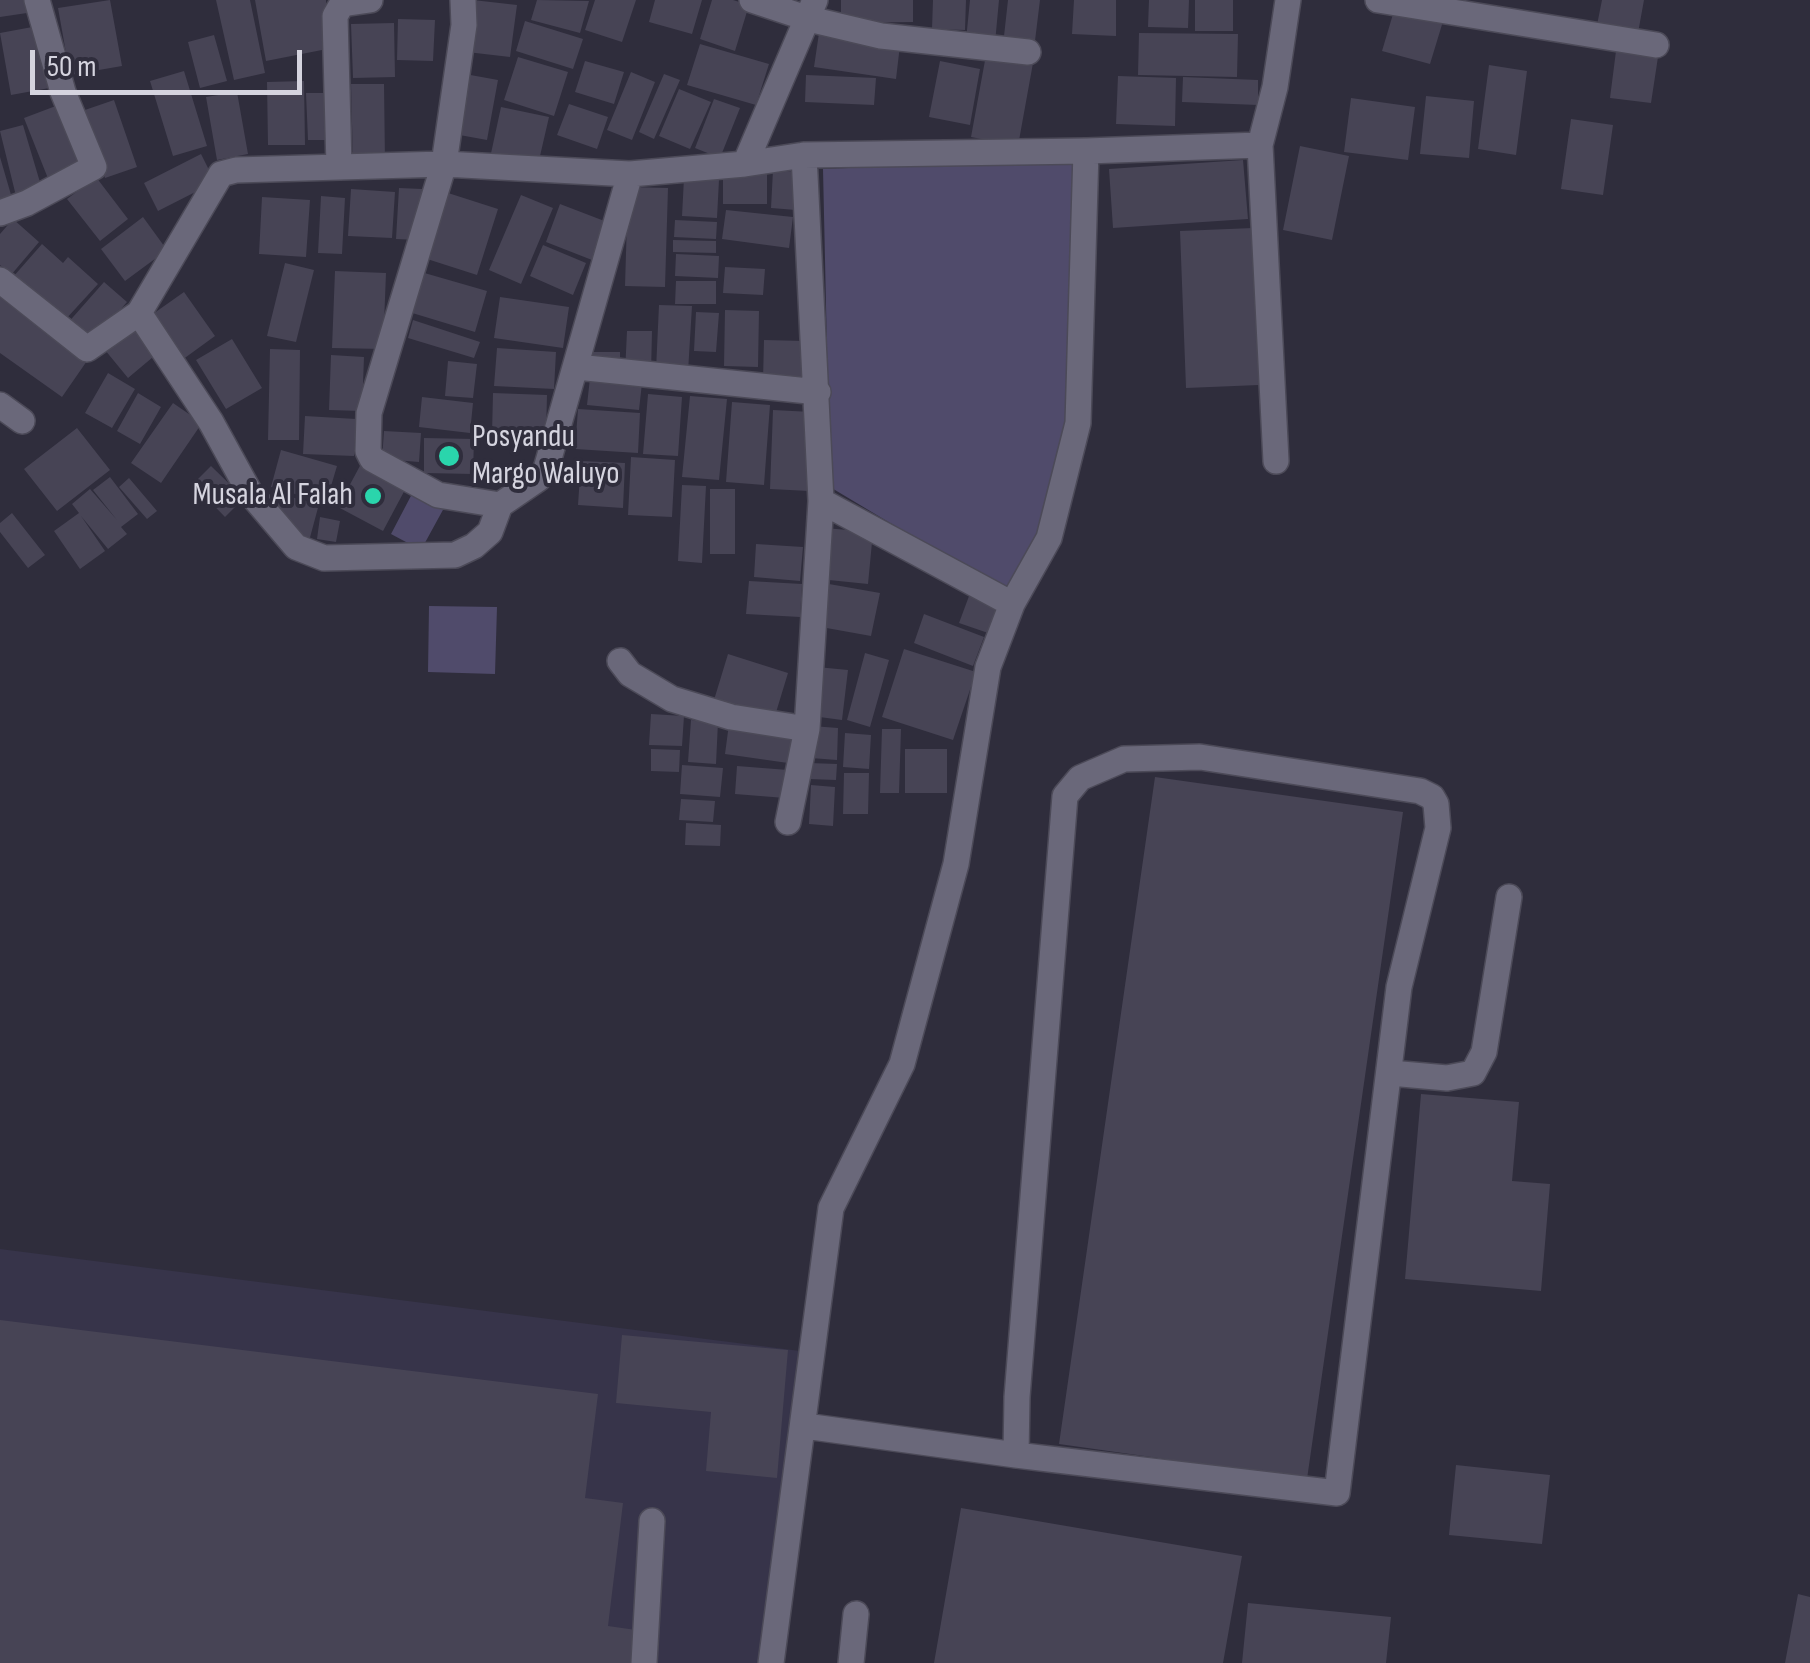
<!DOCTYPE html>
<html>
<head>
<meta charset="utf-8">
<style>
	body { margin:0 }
	#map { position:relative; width:1810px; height:1663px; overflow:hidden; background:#2f2d3c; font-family:"Sofia Sans Condensed",sans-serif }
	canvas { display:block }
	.scale { position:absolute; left:30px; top:50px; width:272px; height:45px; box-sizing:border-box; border:5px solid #d5d4df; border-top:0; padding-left:12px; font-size:30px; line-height:35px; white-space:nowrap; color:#d5d4df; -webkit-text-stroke:8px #2f2d3c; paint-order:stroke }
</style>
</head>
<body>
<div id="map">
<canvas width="1810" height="1663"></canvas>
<div class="scale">50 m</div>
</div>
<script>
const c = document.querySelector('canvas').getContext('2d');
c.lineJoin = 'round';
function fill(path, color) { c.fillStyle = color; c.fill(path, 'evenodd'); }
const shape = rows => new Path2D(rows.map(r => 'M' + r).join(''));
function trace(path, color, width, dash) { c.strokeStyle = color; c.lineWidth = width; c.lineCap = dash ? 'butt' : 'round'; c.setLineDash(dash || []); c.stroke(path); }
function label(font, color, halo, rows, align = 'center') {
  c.font = font + ' "Sofia Sans Condensed",sans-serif'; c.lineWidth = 8; c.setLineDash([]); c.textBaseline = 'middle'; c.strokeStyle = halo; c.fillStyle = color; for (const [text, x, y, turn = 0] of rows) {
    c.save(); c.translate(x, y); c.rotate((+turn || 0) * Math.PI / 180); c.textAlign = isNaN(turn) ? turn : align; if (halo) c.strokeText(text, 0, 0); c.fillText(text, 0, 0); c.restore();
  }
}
fill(shape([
	[0,1249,808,1352,761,1663,0,1663]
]), '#37344a');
fill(shape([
	[1077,159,1071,425,1043,532,1007,593,830,487,823,169],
	[413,492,444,508,421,550,391,534],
	[429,606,497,607,495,674,428,672]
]), '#504b6b');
fill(shape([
	[0,0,26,0,27,13,0,17],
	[110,0,122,66,70,75,58,8],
	[216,0,250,0,265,73,234,80],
	[255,0,326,0,327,49,266,61],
	[473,0,517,5,510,57,467,52],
	[537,0,589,1,580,33,531,20],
	[595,0,636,0,622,42,585,30],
	[655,0,702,0,692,34,649,22],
	[712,0,733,0,749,5,735,51,700,39],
	[841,0,913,0,913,22,841,23],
	[933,0,966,0,965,30,932,29],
	[970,0,999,0,995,43,966,40],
	[1008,0,1040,0,1034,49,1003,45],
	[1074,0,1116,0,1116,36,1072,34],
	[1149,0,1189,0,1188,28,1148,27],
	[1195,0,1233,0,1233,31,1195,31],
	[1602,0,1644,0,1638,33,1597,25],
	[1396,4,1444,18,1430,64,1382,51],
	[398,19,435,20,433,61,397,60],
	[525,21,583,39,573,69,516,51],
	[394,23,395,77,353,78,351,24],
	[43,25,55,87,11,95,0,33],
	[819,33,900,45,896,79,814,67],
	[1139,33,1238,34,1237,77,1138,75],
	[214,35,227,81,200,88,188,42],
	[700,44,769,64,756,105,687,85],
	[1616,51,1658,57,1651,103,1610,98],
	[986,55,1033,63,1018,146,971,137],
	[518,57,568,72,554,116,504,100],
	[585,61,624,72,614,104,575,92],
	[940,61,980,69,970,125,929,117],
	[1489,65,1527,71,1516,155,1478,149],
	[184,71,207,146,173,156,150,81],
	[631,72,655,82,632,140,607,130],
	[465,74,498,80,487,140,454,134],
	[664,74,680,80,654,139,639,132],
	[806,75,876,78,874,105,805,102],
	[1118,76,1176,78,1175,126,1116,124],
	[1183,77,1258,80,1258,105,1182,102],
	[304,81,305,145,268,145,267,82],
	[351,84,384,84,385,162,353,163],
	[679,89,711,102,690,149,659,136],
	[237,92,248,154,217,160,206,97],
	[306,93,335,93,336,140,308,140],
	[1426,96,1474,101,1469,158,1420,154],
	[1351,98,1415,107,1408,160,1344,152],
	[714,99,740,108,720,158,695,148],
	[114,100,137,167,105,178,82,111],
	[61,104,86,167,49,181,24,118],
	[569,104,608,117,597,149,557,135],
	[501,107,549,117,537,169,490,158],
	[1571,119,1613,125,1603,195,1561,189],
	[23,125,42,189,16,196,0,131],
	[1300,146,1349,156,1332,240,1283,230],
	[201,154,215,182,158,211,144,183],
	[0,157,14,205,0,209],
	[1243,160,1248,219,1113,228,1109,169],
	[773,170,799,172,796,210,771,208],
	[723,174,767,174,767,204,723,204],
	[96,177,128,219,100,241,67,199],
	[684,178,719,180,717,218,682,216],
	[628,187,668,188,665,287,625,286],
	[399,188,422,189,419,240,396,239],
	[351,189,395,192,392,238,348,236],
	[445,192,498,209,477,275,424,258],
	[521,195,553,208,521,284,489,270],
	[321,196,345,198,342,254,318,253],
	[262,197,310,200,306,257,259,254],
	[560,204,607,222,592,260,546,242],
	[726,210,793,217,789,248,722,239],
	[143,217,167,250,125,281,101,249],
	[13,219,39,242,11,275,0,265,0,234],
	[675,220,717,222,716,239,674,237],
	[1253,228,1259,385,1186,388,1180,231],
	[673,240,716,241,716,253,673,252],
	[42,244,63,263,68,257,98,284,65,320,13,277],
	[543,245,586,263,573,295,530,276],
	[676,254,719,256,718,278,675,276],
	[285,263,314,270,296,342,267,336],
	[725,267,765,269,763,295,723,293],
	[335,271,386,273,383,349,332,348],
	[421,272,487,291,475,332,409,312],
	[676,281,716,281,716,304,675,304],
	[104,282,127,302,89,346,66,325],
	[184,292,215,336,182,360,150,316],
	[0,296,89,358,62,397,0,353],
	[500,297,569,307,563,348,494,338],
	[659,305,692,306,688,372,656,370],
	[725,310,759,311,758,367,724,366],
	[696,312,719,313,716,352,694,351],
	[413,320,480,342,474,358,408,338],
	[135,324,159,352,128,378,105,350],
	[627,331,652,331,651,374,625,373],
	[232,339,262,388,226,409,196,360],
	[764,340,805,341,803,382,763,380],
	[497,348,556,352,554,389,494,386],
	[270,349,300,350,299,440,268,440],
	[591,352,620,352,620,367,591,367],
	[331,355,364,357,362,411,329,410],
	[448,361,477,364,473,398,445,396],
	[108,373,135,389,112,428,85,413],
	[590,378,642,383,639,410,587,405],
	[138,393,161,407,140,444,117,431],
	[493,393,547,395,546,435,492,434],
	[648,394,682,397,678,456,643,454],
	[690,396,727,399,719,480,682,477],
	[422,397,473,403,470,433,419,427],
	[732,402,770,405,764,485,726,482],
	[173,403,202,423,161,483,131,463],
	[578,409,640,413,638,453,575,449],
	[773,410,812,412,809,491,770,489],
	[305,416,356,419,354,456,303,454],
	[77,428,110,470,57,511,24,469],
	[384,431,421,433,419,462,382,459],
	[424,438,474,439,473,474,424,473],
	[281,450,337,466,326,503,271,487],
	[631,457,675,460,672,517,628,515],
	[581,461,625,463,623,508,578,505],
	[362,462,407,486,383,531,338,507],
	[211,466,244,498,225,517,193,484],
	[110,477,138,514,121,527,127,534,108,549,81,516,105,551,80,569,54,531,79,513,72,504,90,489,117,520,93,490],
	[129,478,157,511,147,519,119,487],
	[682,485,706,486,702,563,678,561],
	[710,489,735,489,735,554,710,554],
	[271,492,319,504,308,545,274,508],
	[12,513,45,555,28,568,0,532,0,523],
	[320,517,340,521,336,542,317,539],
	[824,528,873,532,868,584,819,579],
	[756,544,803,547,800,581,754,577],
	[749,581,802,584,800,617,746,614],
	[829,584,880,593,871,636,821,627],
	[972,588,1004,599,991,634,959,623],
	[924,614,984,637,973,666,914,643],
	[904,649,976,672,953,740,882,717],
	[865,653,889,660,870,727,847,720],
	[728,654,788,673,774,719,714,700],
	[817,667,848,670,842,720,812,716],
	[651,714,684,716,682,746,649,745],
	[691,720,718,722,716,764,688,762],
	[729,724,793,732,788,763,725,754],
	[812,726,838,728,837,760,811,758],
	[882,729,901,729,899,793,880,793],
	[845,733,871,735,869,769,843,767],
	[651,749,680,750,679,772,651,771],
	[905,749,947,749,947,793,905,793],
	[809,763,837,764,836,780,809,779],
	[682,765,723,768,720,797,680,794],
	[737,766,788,770,785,798,735,794],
	[844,773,869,773,868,814,843,814],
	[1155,777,1403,812,1307,1479,1059,1444],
	[811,785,835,787,833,826,809,824],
	[681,799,715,801,713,822,679,820],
	[686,823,721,825,720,846,685,845],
	[1421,1094,1519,1102,1512,1181,1550,1184,1541,1291,1405,1279],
	[0,1320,598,1394,585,1498,623,1503,608,1626,636,1630,632,1663,0,1663],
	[622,1335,788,1350,777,1478,706,1471,711,1412,616,1403],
	[1456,1465,1550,1475,1542,1544,1449,1535],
	[961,1508,1242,1556,1223,1663,934,1663],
	[1798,1594,1810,1597,1810,1663,1785,1663],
	[1248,1603,1391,1617,1386,1663,1242,1663]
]), '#474455');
const minor = shape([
	[463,0,464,25,444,164,369,413,368,451,372,459,438,495,500,505],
	[752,0,809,19,881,36,1028,52],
	[1378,0,1656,45],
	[745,164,815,0],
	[339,167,335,16,342,4,370,0],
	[630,174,546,469,538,479,500,505,490,532,474,546,455,555,324,558,296,547,250,493,211,422,139,313,221,174,236,170,444,164,630,174,745,164,804,155,1086,151,1260,145],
	[0,213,27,203,94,167,63,92,37,0],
	[0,280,87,349,139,313],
	[577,367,818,392],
	[0,405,22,421],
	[1276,461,1260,145,1275,87,1288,0],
	[821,501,1012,604],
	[620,661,630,674,672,699,731,717,807,729],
	[788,822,807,729,821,501,804,155],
	[1390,1073,1447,1078,1473,1073,1484,1052,1509,897],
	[805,1426,1016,1455,1049,1459,1337,1493,1399,987,1438,828,1436,804,1432,797,1420,791,1200,757,1124,759,1080,778,1065,796,1017,1397,1016,1455],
	[644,1663,652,1521],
	[771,1663,831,1208,902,1064,956,864,988,667,1012,604,1049,538,1078,423,1086,151],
	[851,1663,856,1614]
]);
trace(minor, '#4c4a58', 28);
trace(minor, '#6a687a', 25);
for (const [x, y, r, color] of [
	[449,456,12,"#2ad5ac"],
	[373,496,10,"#2ad5ac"]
]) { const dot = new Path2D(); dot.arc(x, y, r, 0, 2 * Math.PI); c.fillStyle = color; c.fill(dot); trace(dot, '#2f2d3c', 4); }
label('32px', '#d5d4df', '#2f2d3c', [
	["Posyandu",472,438],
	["Margo Waluyo",472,475],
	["Musala Al Falah",353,496,"right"]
], 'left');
</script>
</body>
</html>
